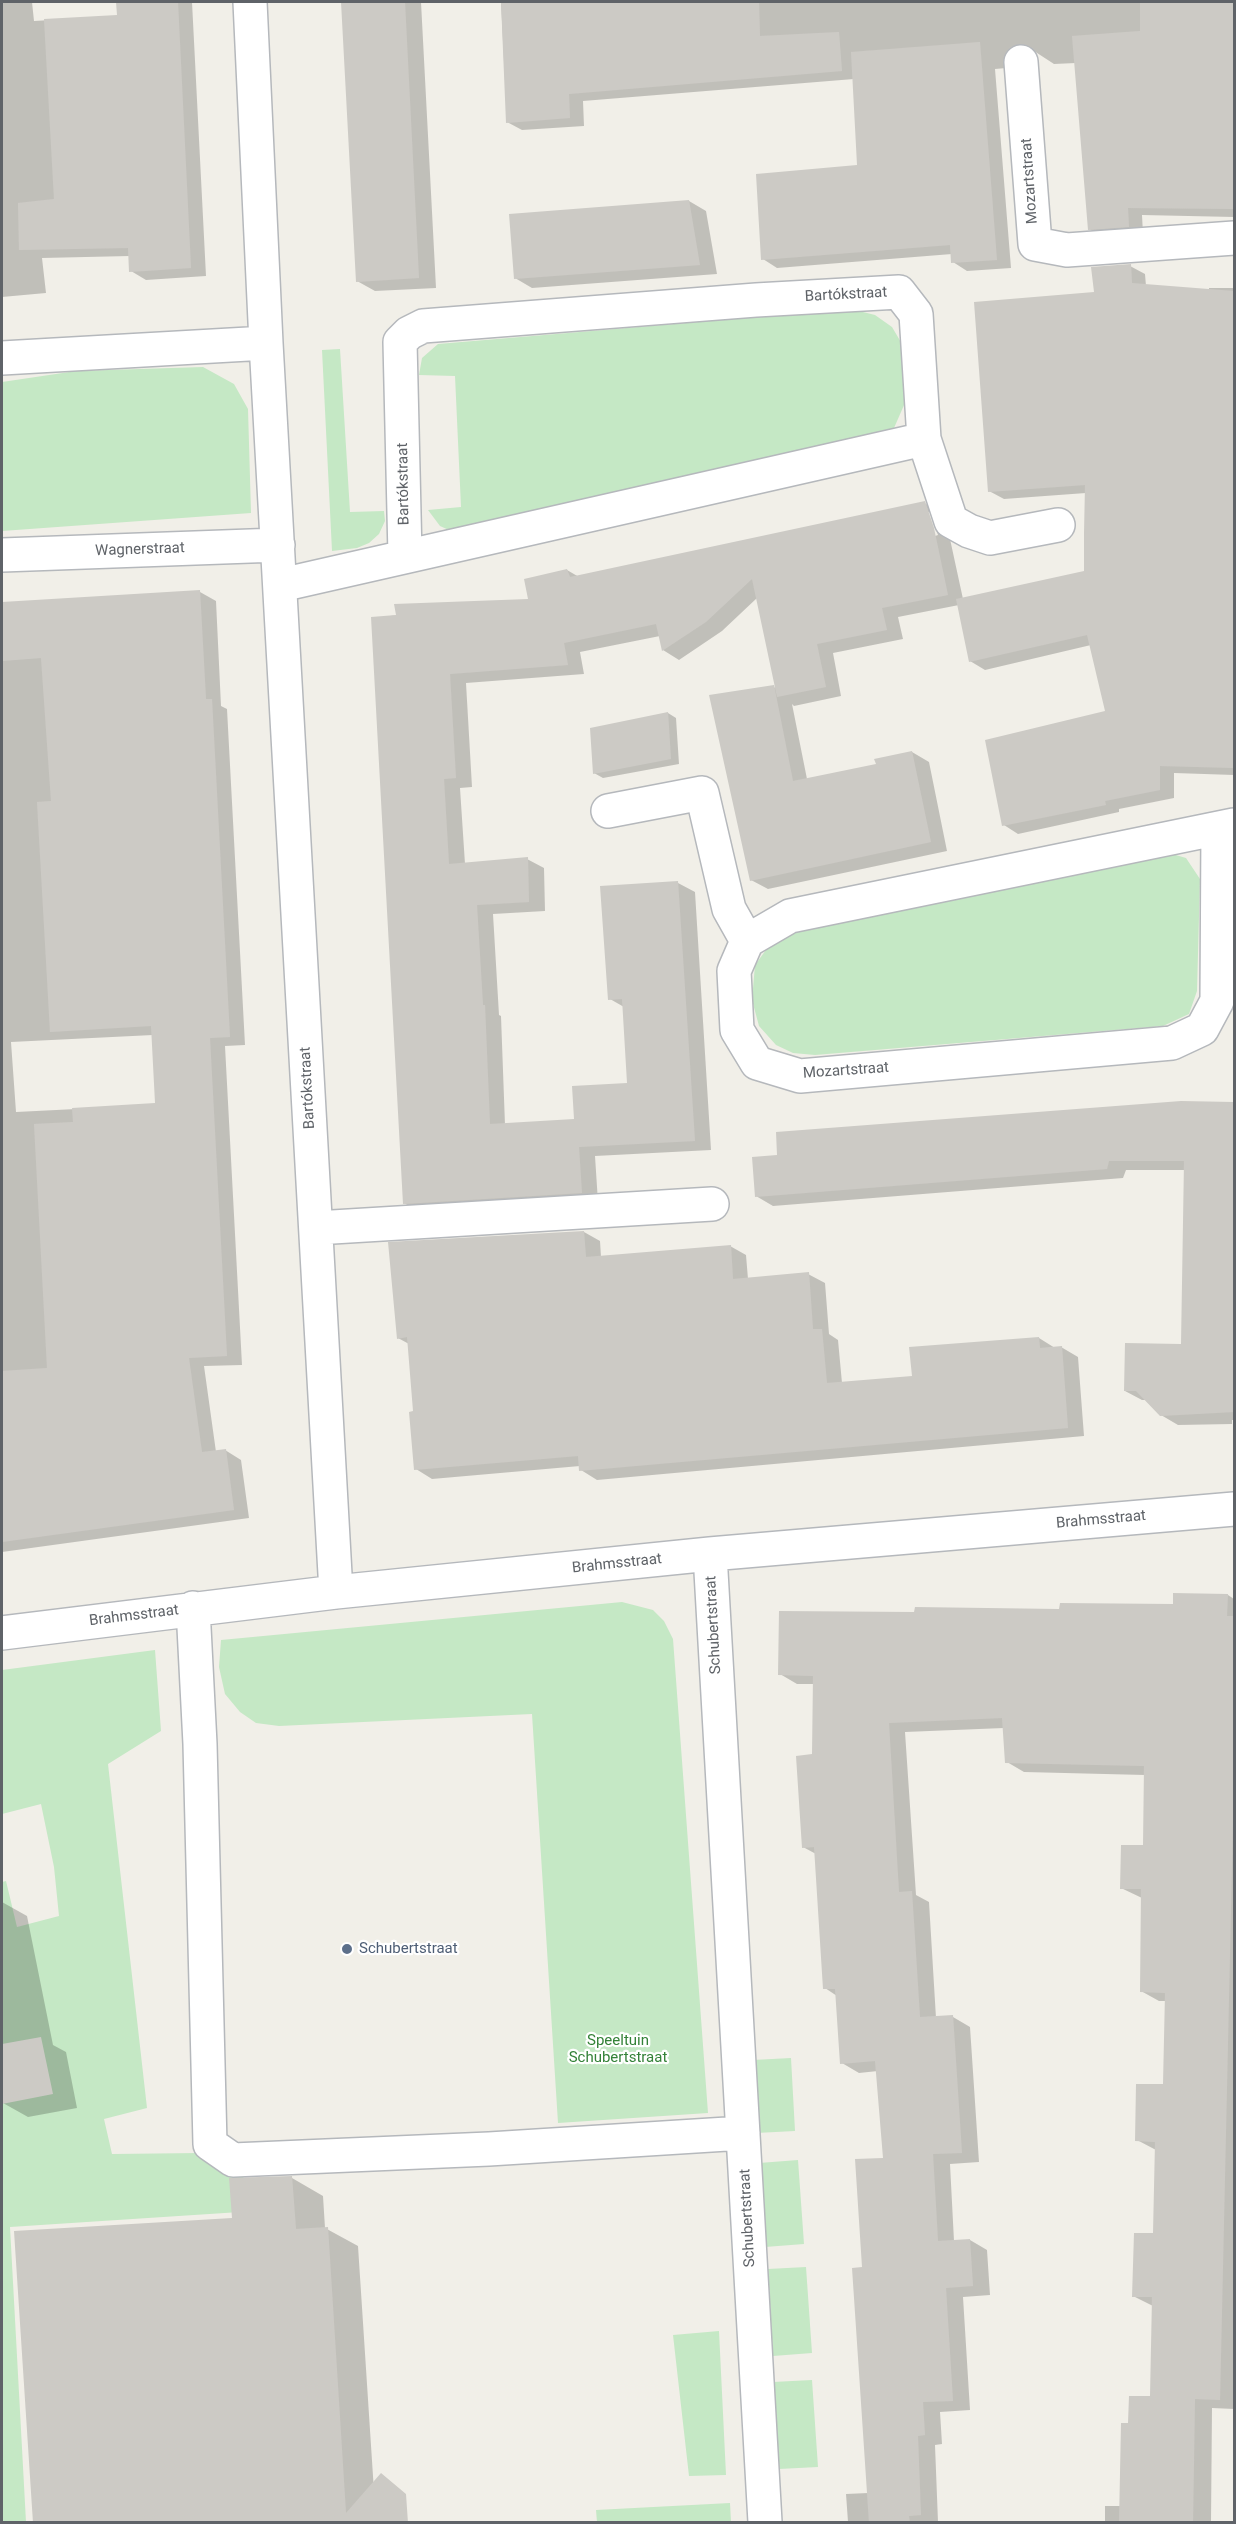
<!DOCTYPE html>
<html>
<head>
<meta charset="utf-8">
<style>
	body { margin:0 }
	#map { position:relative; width:1236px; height:2524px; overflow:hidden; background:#f1efe8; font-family:Roboto,sans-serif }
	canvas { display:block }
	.frame { position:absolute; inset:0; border:3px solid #5f6368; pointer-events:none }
</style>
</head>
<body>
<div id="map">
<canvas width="1236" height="2524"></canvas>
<div class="frame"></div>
</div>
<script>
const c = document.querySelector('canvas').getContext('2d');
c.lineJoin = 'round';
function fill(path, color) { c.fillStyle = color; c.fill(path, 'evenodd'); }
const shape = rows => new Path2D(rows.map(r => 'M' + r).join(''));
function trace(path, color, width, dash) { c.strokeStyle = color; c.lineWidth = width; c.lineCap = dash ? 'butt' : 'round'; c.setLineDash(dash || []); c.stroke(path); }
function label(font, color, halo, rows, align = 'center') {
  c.font = font + ' Roboto,sans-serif'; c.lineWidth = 4.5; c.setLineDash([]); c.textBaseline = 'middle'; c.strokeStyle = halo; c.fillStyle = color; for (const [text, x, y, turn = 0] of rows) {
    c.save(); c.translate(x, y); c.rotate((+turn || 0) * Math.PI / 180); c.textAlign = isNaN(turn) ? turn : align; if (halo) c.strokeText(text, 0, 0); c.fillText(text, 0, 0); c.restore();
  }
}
fill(shape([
	[851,309,875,315,892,327,905,349,908,396,894,428,876,439,451,531,440,526,428,510,461,507,455,376,419,375,422,358,438,344],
	[340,349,350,512,384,511,385,521,379,534,369,543,357,548,332,551,322,350],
	[203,367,234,384,248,409,251,513,2,531,2,382,76,371],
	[1169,853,1186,858,1200,879,1197,991,1189,1014,1163,1026,815,1055,793,1053,776,1045,759,1026,752,1000,755,965,771,943,802,929],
	[622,1602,653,1610,664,1621,673,1639,708,2113,558,2123,532,1714,279,1726,256,1723,240,1712,225,1694,219,1667,221,1640],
	[155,1650,161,1731,108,1764,147,2108,104,2119,112,2154,200,2153,244,2173,240,2212,10,2227,26,2522,2,2522,2,1882,6,1881,17,1927,59,1916,54,1867,41,1804,2,1814,2,1670],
	[791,2058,795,2131,756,2133,753,2060],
	[798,2160,804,2244,765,2247,759,2163],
	[806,2267,812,2353,773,2356,768,2269],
	[719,2331,726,2475,689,2476,673,2335],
	[812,2380,818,2467,779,2469,773,2382],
	[730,2503,731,2522,597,2522,596,2510]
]), '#c5e8c5');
fill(shape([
	[2,2,32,2,34,21,119,16,118,2,192,2,206,276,146,280,131,271,130,256,42,258,46,293,2,297],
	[342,2,421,2,436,288,375,291,357,281],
	[501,2,1234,2,1234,217,1142,215,1143,234,1104,237,1089,229,1076,63,1054,64,1034,51,1025,55,1018,67,995,69,1011,268,967,271,953,262,952,254,777,268,763,259,858,167,854,79,583,101,584,126,522,130,507,122],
	[689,201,706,211,717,274,532,288,515,278],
	[1130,266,1145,274,1146,286,1209,291,1209,288,1234,288,1234,775,1174,773,1174,798,1119,809,1119,812,1018,834,1004,825,1107,712,1091,645,985,670,970,661,959,605,898,617,903,639,833,653,841,696,794,706,792,704,807,779,877,765,912,752,929,762,947,851,768,889,751,880,773,687,776,688,757,598,722,631,679,660,663,650,660,636,580,652,584,674,466,683,472,787,460,788,465,864,527,859,544,868,545,911,493,914,499,1015,501,1016,505,1125,576,1121,628,1084,624,1007,610,999,678,883,695,892,711,1150,595,1156,598,1202,421,1213,404,1203,373,618,529,600,567,570,579,577,924,503,941,512,950,539,963,599,1085,572,1086,493,1004,499,989,491,1095,293],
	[927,512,930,512,938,535,935,536],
	[200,592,216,601,221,706,227,709,245,1045,225,1046,242,1365,204,1366,216,1452,225,1450,241,1460,249,1518,2,1552,2,604],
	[153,1035,156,1105,16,1112,11,1042],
	[668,713,676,718,679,764,603,778,594,773],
	[1181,1102,1234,1103,1234,1420,1232,1420,1232,1424,1178,1425,1161,1415,1147,1400,1142,1400,1125,1391,1182,1345,1186,1170,1126,1170,1123,1178,773,1206,756,1196],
	[584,1232,600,1241,601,1257,730,1246,746,1255,748,1279,808,1274,825,1283,829,1334,838,1340,842,1383,913,1377,1039,1338,1055,1348,1061,1347,1078,1357,1084,1436,597,1480,581,1470,580,1466,432,1479,416,1469,415,1413,409,1344,398,1338],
	[1228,1595,1234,1599,1234,2409,1212,2408,1211,2522,1105,2522,1105,2506,1121,2506,1130,2425,1151,2398,1153,2306,1133,2296,1155,2235,1156,2150,1137,2140,1165,2086,1166,2001,1159,2001,1141,1991,1142,1898,1121,1888,1144,1846,1145,1775,1024,1772,1007,1762,1004,1728,905,1732,916,1895,929,1902,936,2018,953,2017,970,2027,979,2162,950,2164,954,2241,970,2240,987,2250,990,2295,963,2297,970,2410,940,2412,942,2444,935,2445,938,2522,848,2522,846,2494,868,2493,864,2269,885,2159,878,2071,859,2073,842,2063,837,1996,825,1988,816,1854,803,1847,814,1756,815,1684,797,1684,780,1674,916,1614,1175,1606],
	[2,1902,27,1916,53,2045,66,2052,77,2108,28,2117,3,2103],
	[292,2178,323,2196,325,2228,358,2246,376,2522,35,2522,234,2219]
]), '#0003');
fill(shape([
	[116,2,178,2,191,268,129,272,128,248,19,250,18,203,54,199,44,19,117,15],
	[341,2,405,2,419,278,356,282],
	[501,2,759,2,760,36,839,32,842,71,569,94,570,118,506,123],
	[1140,2,1234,2,1234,209,1128,208,1129,227,1088,230,1072,36,1140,31],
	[980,42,997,260,951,263,950,245,761,260,756,174,857,165,851,52],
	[689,200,700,265,514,279,509,214],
	[1131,264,1132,283,1234,291,1234,768,1160,766,1160,790,1105,801,1106,805,1002,826,985,740,1105,711,1087,635,969,662,956,599,1084,571,1084,533,1085,485,988,492,974,302,1094,292,1091,267],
	[925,501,934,528,948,595,882,608,887,630,817,644,826,687,777,697,752,579,706,622,662,651,656,624,564,643,568,665,450,674,456,778,444,779,449,864,528,857,529,902,477,905,483,1005,485,1005,490,1124,574,1119,572,1086,627,1083,622,999,608,1000,600,886,678,881,695,1141,579,1147,582,1193,403,1204,371,617,396,615,394,604,528,599,524,579,567,569,570,577],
	[200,590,206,699,212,699,230,1037,210,1038,227,1356,189,1358,202,1452,226,1449,234,1510,2,1542,2,1371,47,1368,34,1124,73,1122,72,1108,155,1103,151,1026,50,1032,37,802,51,801,41,658,2,661,2,602],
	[774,685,793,781,876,764,874,759,912,751,931,842,750,881,709,695],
	[668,712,671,759,593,774,590,728],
	[1181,1101,1234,1102,1234,1412,1160,1416,1136,1391,1124,1391,1125,1343,1181,1344,1184,1161,1109,1161,1107,1169,755,1197,752,1157,777,1155,776,1132],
	[584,1231,586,1257,731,1245,733,1279,809,1272,813,1329,822,1329,827,1383,912,1376,909,1347,1039,1337,1040,1348,1062,1346,1068,1428,579,1471,578,1456,414,1470,409,1412,413,1411,407,1337,397,1339,388,1242],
	[1173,1593,1228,1594,1227,1616,1234,1616,1234,1773,1220,2400,1195,2399,1193,2523,1119,2523,1121,2423,1128,2423,1129,2396,1150,2396,1152,2297,1132,2297,1134,2233,1153,2233,1155,2142,1135,2141,1136,2084,1163,2084,1165,1993,1140,1992,1141,1889,1120,1889,1121,1845,1143,1845,1144,1766,1005,1763,1002,1718,889,1723,899,1892,912,1891,920,2017,953,2015,962,2153,933,2154,938,2241,970,2239,973,2286,946,2288,953,2401,923,2402,925,2435,918,2436,921,2515,909,2516,910,2523,869,2523,852,2268,862,2267,855,2159,883,2158,875,2061,840,2064,835,1989,823,1989,814,1847,802,1848,796,1756,812,1754,813,1676,778,1675,779,1611,914,1612,915,1607,1059,1609,1060,1603,1173,1604],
	[41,2037,53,2094,2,2104,2,2044],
	[292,2176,296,2229,328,2227,346,2513,381,2473,406,2494,408,2523,33,2523,14,2231,232,2218,229,2178]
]), '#cccac5');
const minor = shape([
	[250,2,266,343,336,1592],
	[1021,62,1035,244,1067,250,1234,238],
	[2,358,266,343],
	[924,439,951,521,969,531,990,538,1058,525],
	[2,555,278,545],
	[281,585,924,439,916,314,899,292,756,300,423,326,409,333,400,342,405,556],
	[608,811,702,793,729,909,747,941],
	[1218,829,1217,1001,1202,1029,1172,1043,800,1076,757,1063,737,1030,734,971,747,941,790,916,1234,825],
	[316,1228,712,1204],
	[710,1554,765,2522],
	[193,1608,200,1744,210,2144,233,2160,489,2149,743,2133],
	[2,1633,336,1592,710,1554,1234,1509]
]);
trace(minor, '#b5b8bc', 36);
trace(minor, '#fff', 33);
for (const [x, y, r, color] of [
	[347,1949,6,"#5c6f8a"]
]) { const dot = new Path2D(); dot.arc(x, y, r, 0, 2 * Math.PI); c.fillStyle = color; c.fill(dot); trace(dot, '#fff', 2); }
label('15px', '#5f6368', '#fff', [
	["Mozartstraat",1030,181,-94],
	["Bartókstraat",846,295,-3],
	["Bartókstraat",404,484,-91],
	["Wagnerstraat",140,550,-2],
	["Mozartstraat",846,1071,-4],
	["Bartókstraat",308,1088,-93],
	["Brahmsstraat",1101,1520,-5],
	["Brahmsstraat",617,1564,-6],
	["Brahmsstraat",134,1616,-7],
	["Schubertstraat",714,1625,-93],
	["Schubertstraat",748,2218,-93]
]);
label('15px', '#4e5e75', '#fff', [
	["Schubertstraat",359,1949]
], 'left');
label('15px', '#348238', '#fff', [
	["Speeltuin",618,2041],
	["Schubertstraat",618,2058]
]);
</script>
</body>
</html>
